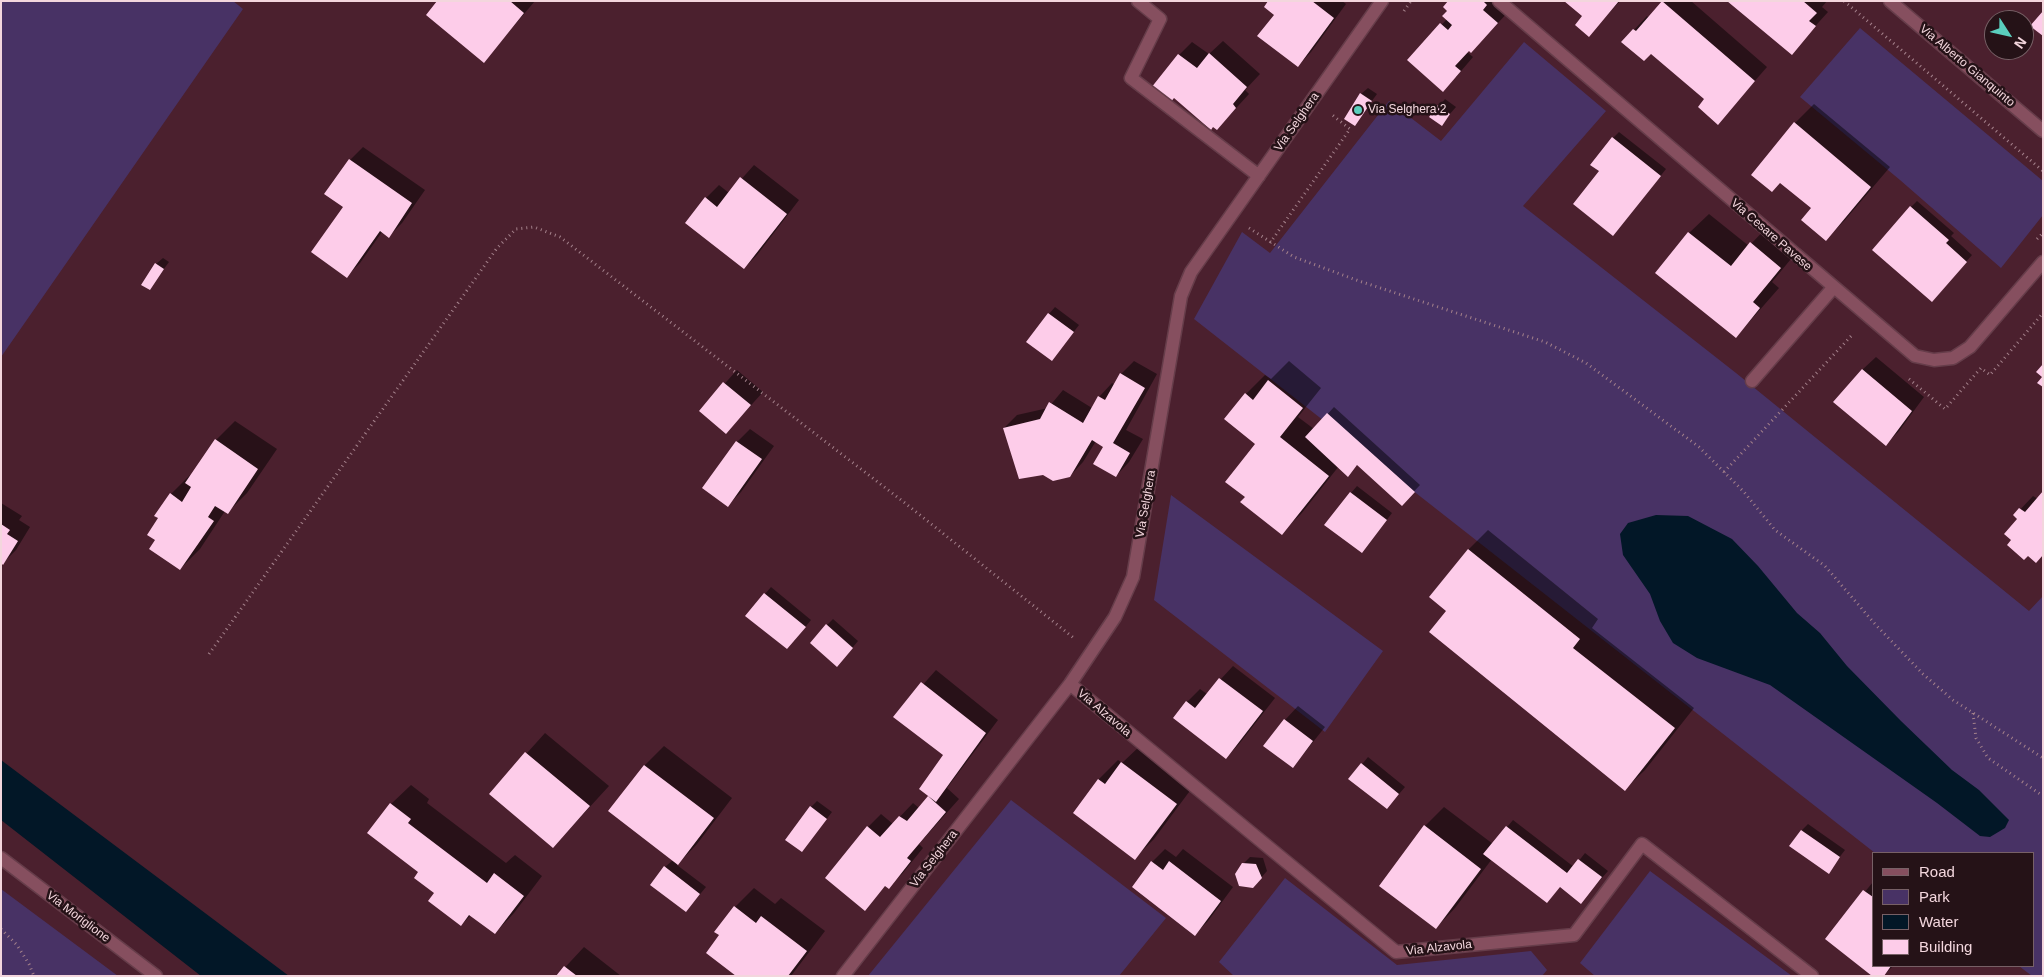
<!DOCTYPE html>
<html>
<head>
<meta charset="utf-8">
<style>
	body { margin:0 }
	#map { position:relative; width:2044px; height:977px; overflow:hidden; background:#4b202e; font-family:Helvetica,sans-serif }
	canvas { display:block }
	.frame { position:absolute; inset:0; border:2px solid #f3d6dd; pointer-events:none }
	.legend { position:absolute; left:1872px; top:852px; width:162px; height:115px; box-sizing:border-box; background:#251217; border:1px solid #776066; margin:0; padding:6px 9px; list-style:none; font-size:15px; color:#f3d6dd }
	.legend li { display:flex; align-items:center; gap:10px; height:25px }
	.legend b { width:25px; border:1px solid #776066 }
	.north { position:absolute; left:1984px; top:10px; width:50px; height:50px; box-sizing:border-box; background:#251217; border:1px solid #776066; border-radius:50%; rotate:125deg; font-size:14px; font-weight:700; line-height:20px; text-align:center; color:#f3d6dd }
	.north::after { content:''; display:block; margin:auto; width:18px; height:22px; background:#5acebd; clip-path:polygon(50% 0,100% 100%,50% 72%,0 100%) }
</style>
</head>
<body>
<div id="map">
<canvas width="2044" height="977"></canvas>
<div class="frame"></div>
<ul class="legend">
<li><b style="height:6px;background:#864f5f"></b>Road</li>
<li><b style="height:14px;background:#483265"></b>Park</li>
<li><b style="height:14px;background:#021727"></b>Water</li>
<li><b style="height:14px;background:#fdcce9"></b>Building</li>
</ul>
<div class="north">N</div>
</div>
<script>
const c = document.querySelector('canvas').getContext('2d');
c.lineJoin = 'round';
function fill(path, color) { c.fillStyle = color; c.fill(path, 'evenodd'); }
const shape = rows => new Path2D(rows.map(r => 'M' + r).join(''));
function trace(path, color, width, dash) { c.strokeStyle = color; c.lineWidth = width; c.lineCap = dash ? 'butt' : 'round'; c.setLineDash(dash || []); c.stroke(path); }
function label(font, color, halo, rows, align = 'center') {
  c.font = font + ' Helvetica,sans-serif'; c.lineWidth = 5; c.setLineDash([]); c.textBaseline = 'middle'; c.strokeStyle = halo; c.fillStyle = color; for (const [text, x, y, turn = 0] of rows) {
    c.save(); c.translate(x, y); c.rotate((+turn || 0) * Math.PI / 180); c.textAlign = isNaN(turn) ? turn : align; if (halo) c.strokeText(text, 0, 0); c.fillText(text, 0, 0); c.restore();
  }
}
fill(shape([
	[1,1,233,1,243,9,1,357],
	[1860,28,2043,181,2043,215,2001,268,1900,180,1800,97],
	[1524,42,1606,111,1523,206,1736,373,2029,611,2043,596,2043,976,2032,976,2019,966,2033,966,2033,853,1875,853,1194,319,1242,232,1270,253,1389,101,1441,141],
	[1171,495,1383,651,1325,732,1154,600],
	[1011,800,1166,918,1119,976,868,976],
	[1650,871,1792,976,1595,976,1580,963],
	[1285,878,1397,965,1531,951,1547,970,1542,976,1234,976,1219,962],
	[1,889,118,976,1,976]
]), '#483265');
fill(shape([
	[1656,515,1688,516,1732,539,1758,566,1797,613,1820,633,1847,666,1901,721,1952,770,1979,790,2009,820,2005,828,1990,837,1980,836,1937,803,1770,685,1697,658,1673,643,1660,621,1650,594,1623,555,1620,534,1628,523],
	[1,760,289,976,201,976,1,820]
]), '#021727');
fill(shape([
	[438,1,535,1,484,61],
	[1270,1,1342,1,1346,4,1311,52,1298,66],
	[1450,1,1500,1,1510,10,1484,38,1467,52,1473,57,1456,77,1409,60,1447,19],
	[1566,1,1620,1,1589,35,1584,16],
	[1663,1,1691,1,1767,67,1718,123,1705,99,1651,53,1634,30,1647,16,1649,18],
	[1729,1,1827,1,1822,7,1828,12,1791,53],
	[1223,41,1260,74,1245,90,1249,94,1217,129,1179,55,1192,42,1209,54],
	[1368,88,1377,94,1355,124,1361,94],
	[1445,99,1456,107,1441,124,1431,117],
	[1814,104,1890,167,1845,220,1826,239,1813,208,1781,182,1752,175,1795,123],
	[1619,132,1666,169,1619,228,1600,171,1613,138],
	[363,147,425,190,402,223,389,236,382,232,360,263,347,276,344,207,350,160],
	[754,165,799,200,757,255,744,268,706,198,719,185,729,193],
	[1917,201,1954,233,1951,236,1972,255,1938,294,1911,207],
	[1709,214,1749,246,1770,224,1800,248,1772,282,1779,288,1736,337,1657,273,1689,233],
	[163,258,169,262,149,289,156,264],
	[1055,307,1079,325,1052,360,1049,314],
	[1876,357,1924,397,1899,431,1886,444,1862,370],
	[1134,361,1157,374,1126,430,1143,439,1129,462,1116,476,1105,446,1096,441,1083,462,1070,476,1004,428,1017,415,1048,408,1063,390,1092,408,1099,397,1112,383,1115,385,1121,374],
	[1289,361,1321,388,1298,417,1314,429,1334,407,1420,485,1402,504,1358,464,1348,475,1339,466,1301,514,1281,533,1246,497,1257,443,1246,394,1265,375,1271,379],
	[737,370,763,392,726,433,700,411],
	[235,421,277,449,247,493,227,513,225,511,200,549,180,569,156,540,159,518,171,494,190,475,192,476,216,440],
	[750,429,774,446,741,492,728,505,737,442],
	[1357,486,1392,513,1368,545,1351,493],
	[2033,496,2038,499,2013,539,2019,519,2015,515],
	[1,503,22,516,19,520,30,527,16,550,3,563,1,562],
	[1488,530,1598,619,1592,628,1694,708,1645,770,1625,789,1448,611,1431,597,1469,549],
	[771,587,811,620,794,641,747,615],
	[833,619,858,641,843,659,827,625],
	[1233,666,1275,698,1239,744,1226,758,1187,702,1200,689,1207,694],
	[936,670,998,720,947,788,959,799,919,844,923,848,902,874,888,887,886,885,865,909,868,827,881,814,893,824,913,803,919,808,930,796,945,755,895,716],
	[1298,706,1325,727,1293,767,1285,720],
	[545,733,609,786,553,847,491,793],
	[1142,744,1195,784,1154,839,1135,858,1075,813,1099,779,1118,760,1122,763],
	[664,746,732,798,697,844,677,865,706,887,686,911,665,867,673,860,610,811,645,765],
	[1368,757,1405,787,1387,808,1350,779],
	[411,785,429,799,427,803,506,863,515,855,542,876,514,913,495,933,471,915,461,925,436,893,391,804],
	[817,801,832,812,802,851,811,807],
	[1444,807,1493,844,1513,820,1574,867,1585,853,1608,871,1581,902,1560,886,1492,859,1455,908,1436,928,1425,826],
	[1808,824,1845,850,1828,872,1802,830],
	[1165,849,1176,857,1183,849,1233,887,1208,921,1195,934,1152,862],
	[1250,857,1263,858,1267,871,1259,880,1243,864],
	[1873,882,1873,966,1893,966,1883,976,1874,976,1826,939],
	[754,888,775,904,781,898,825,931,791,976,738,976,720,935,735,907],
	[584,947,621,976,557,976]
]), '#0007');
fill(shape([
	[437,1,510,1,524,13,484,63,426,15],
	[1268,1,1312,1,1334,18,1298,67,1257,36,1274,15,1264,7],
	[1448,1,1483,1,1487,5,1483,10,1498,23,1471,53,1469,51,1455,66,1461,71,1443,92,1407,60,1440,23,1448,30,1452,25,1442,16,1447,11,1443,7],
	[1564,1,1619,1,1589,37,1575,25,1582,16],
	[1662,1,1755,81,1718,125,1698,107,1704,99,1651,54,1644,61,1621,42,1633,29,1636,31],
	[1727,1,1803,1,1817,13,1809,21,1816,26,1792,55],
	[2043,11,2043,36,2030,26],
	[1209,53,1247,87,1233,104,1236,108,1217,130,1213,127,1211,130,1174,98,1170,103,1151,88,1178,54,1197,68],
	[1360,93,1372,101,1355,126,1344,119],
	[1438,105,1450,114,1442,126,1429,117],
	[1794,122,1871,187,1826,241,1801,220,1811,208,1780,183,1772,192,1751,175],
	[1612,137,1661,176,1613,236,1573,204,1599,171,1590,165],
	[349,159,412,203,389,238,380,231,347,278,311,252,343,207,324,194],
	[740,177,787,214,744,269,685,223,705,197,717,207],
	[1910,206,1949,240,1946,243,1967,262,1932,302,1872,250],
	[1688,232,1731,266,1750,242,1781,268,1753,302,1760,308,1736,338,1655,273],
	[155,263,164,269,150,290,141,285],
	[1048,313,1074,332,1052,361,1026,342],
	[2043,364,2043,387,2037,383,2042,377,2036,372],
	[1862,369,1912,411,1886,446,1833,402],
	[1120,373,1145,388,1113,443,1130,453,1116,477,1093,464,1103,447,1092,440,1070,477,1053,481,1043,475,1019,479,1003,428,1040,419,1049,402,1083,423,1098,396,1105,400],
	[1268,380,1303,408,1280,437,1329,476,1282,535,1240,502,1245,497,1225,482,1255,444,1224,419,1245,393,1253,400],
	[723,382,751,405,726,434,699,411],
	[1327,413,1415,492,1402,506,1357,465,1348,477,1305,437],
	[215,439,258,469,228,514,215,506,208,517,214,521,180,570,149,549,155,540,147,535,158,518,154,516,170,493,182,502,191,487,185,483],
	[736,441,762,459,728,507,702,488],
	[2043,491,2043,555,2036,563,2028,556,2024,560,2007,545,2011,540,2004,534,2017,519,2013,515,2019,508,2025,512],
	[1350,492,1387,520,1362,553,1324,525],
	[1,524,10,530,7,534,18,541,3,565,1,563],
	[1468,549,1580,639,1573,648,1675,728,1625,791,1429,632,1446,611,1429,597],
	[764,593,806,627,787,649,745,616],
	[826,624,853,648,837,667,810,643],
	[1219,678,1263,711,1226,759,1173,718,1186,701,1195,708],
	[921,682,986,733,936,802,919,789,943,755,893,717],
	[1284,719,1313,741,1293,768,1263,746],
	[525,752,590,806,553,848,489,794],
	[1121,762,1177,804,1135,860,1073,813,1098,779,1105,784],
	[1361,763,1399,794,1387,809,1348,779],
	[644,765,714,818,678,865,608,811],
	[928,796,946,812,907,858,911,861,889,889,885,886,865,911,825,878,867,826,880,837,899,816,907,821],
	[390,803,411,819,408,823,487,883,494,873,524,896,495,934,469,915,461,926,428,901,434,893,414,878,418,872,367,833],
	[810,806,827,819,802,852,785,840],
	[1424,825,1481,869,1436,929,1379,886],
	[1506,826,1567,873,1578,859,1602,877,1581,904,1560,887,1547,903,1483,854],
	[1801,830,1840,857,1829,874,1789,846],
	[1151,861,1163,870,1169,861,1221,901,1195,936,1132,887],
	[1242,863,1256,864,1262,878,1253,888,1239,886,1235,874],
	[664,866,700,894,686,912,650,885],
	[1863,890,1873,897,1873,966,1891,966,1884,976,1872,976,1825,939],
	[734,906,756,923,761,916,807,951,788,976,736,976,706,953,719,935,714,932],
	[564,966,577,976,556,976]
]), '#fdcce9');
const minor = shape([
	[1138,1,1160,19,1131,78,1259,176],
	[1499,1,1915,356,1934,360,1953,358,1970,347,2043,262],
	[1890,1,2043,131],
	[1752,381,1833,288],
	[1070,684,1396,952,1574,935,1642,844,1812,976],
	[1,858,156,976],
	[843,976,1070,684,1115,617,1133,577,1181,296,1191,272,1382,1]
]);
trace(minor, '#663d4a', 15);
trace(shape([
	[1844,1,2043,171],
	[1404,11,1411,1],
	[1249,228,1294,257,1359,281,1545,342,1586,363,1699,447,1744,492,1775,530,1825,566,1875,624,1923,674,1953,700,2043,758],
	[2037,239,2043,233],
	[1270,243,1350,129,1331,114],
	[1909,379,1945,409,1981,368,1990,375,2043,313],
	[1724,472,1853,334],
	[209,654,497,248,516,229,534,227,560,237,905,503,1075,639],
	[1973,713,1976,738,1988,758,2043,796],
	[1,929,17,945,29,964,34,976]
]), '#a4818b', 3, [1, 4]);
trace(minor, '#864f5f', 12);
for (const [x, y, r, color] of [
	[1358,110,5,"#5acebd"]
]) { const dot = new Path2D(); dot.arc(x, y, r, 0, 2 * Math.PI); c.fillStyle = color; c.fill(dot); trace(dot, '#251217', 2); }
label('12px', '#f3d6dd', '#251217', [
	["Via Alberto Gianquinto",1967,66,40],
	["Via Selghera",1297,122,-55],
	["Via Cesare Pavese",1771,235,41],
	["Via Selghera",1146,504,-80],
	["Via Alzavola",1104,713,40],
	["Via Selghera",934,859,-52],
	["Via Moriglione",78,917,37],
	["Via Alzavola",1439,948,-6]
]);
label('12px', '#f3d6dd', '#251217', [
	["Via Selghera 2",1368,110]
], 'left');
</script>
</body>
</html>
